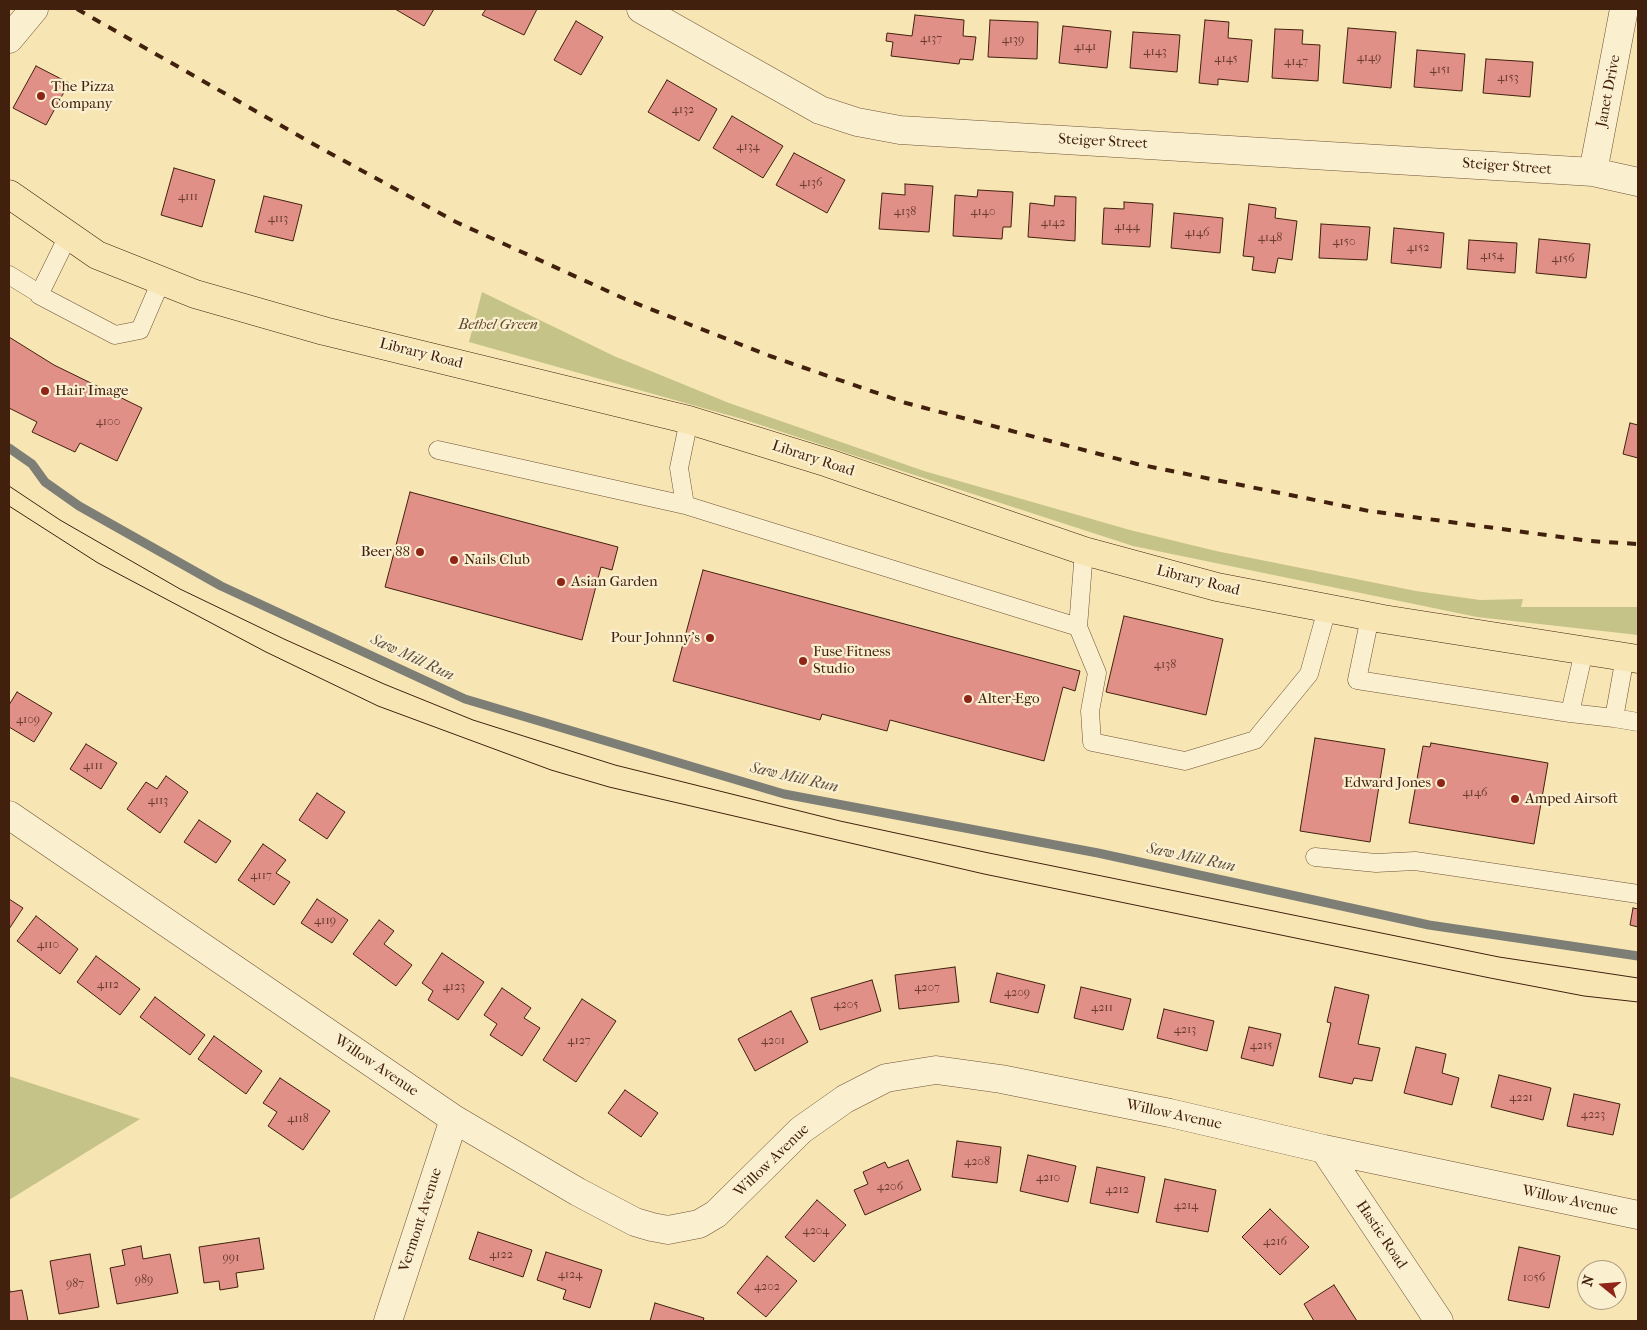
<!DOCTYPE html>
<html>
<head>
<meta charset="utf-8">
<style>
	body { margin:0 }
	#map { position:relative; width:1647px; height:1330px; overflow:hidden; background:#f7e6b4; font-family:"IM FELL French Canon",serif }
	canvas { display:block }
	.frame { position:absolute; inset:0; border:10px solid #42200e; pointer-events:none }
	.north { position:absolute; left:1577px; top:1260px; width:50px; height:50px; box-sizing:border-box; background:#faefce; border:1px solid #b09c81; border-radius:50%; rotate:287deg; font-size:14px; font-weight:700; line-height:20px; text-align:center; color:#42200e }
	.north::after { content:''; display:block; margin:auto; width:18px; height:22px; background:#8f2418; clip-path:polygon(50% 0,100% 100%,50% 72%,0 100%) }
</style>
</head>
<body>
<div id="map">
<canvas width="1647" height="1330"></canvas>
<div class="frame"></div>
<div class="north">N</div>
</div>
<script>
const c = document.querySelector('canvas').getContext('2d');
c.lineJoin = 'round';
function fill(path, color) { c.fillStyle = color; c.fill(path, 'evenodd'); }
const shape = rows => new Path2D(rows.map(r => 'M' + r).join(''));
function trace(path, color, width, dash) { c.strokeStyle = color; c.lineWidth = width; c.lineCap = dash ? 'butt' : 'round'; c.setLineDash(dash || []); c.stroke(path); }
function label(font, color, halo, rows, align = 'center') {
  c.font = font + ' "IM FELL French Canon",serif'; c.lineWidth = 4.5; c.setLineDash([]); c.textBaseline = 'middle'; c.strokeStyle = halo; c.fillStyle = color; for (const [text, x, y, turn = 0] of rows) {
    c.save(); c.translate(x, y); c.rotate((+turn || 0) * Math.PI / 180); c.textAlign = isNaN(turn) ? turn : align; if (halo) c.strokeText(text, 0, 0); c.fillText(text, 0, 0); c.restore();
  }
}
fill(shape([
	[482,292,614,356,729,403,924,471,1130,530,1216,551,1416,591,1480,600,1523,599,1521,607,1638,607,1638,635,1477,617,1133,546,742,419,469,342],
	[9,1076,140,1119,9,1200]
]), '#c5c387');
trace(shape([
	[9,448,32,464,45,482,79,506,221,586,465,699,784,794,1098,853,1429,925,1638,956]
]), '#7d7e75', 9);
const building = shape([
	[395,9,434,9,424,26,395,9],
	[486,9,537,9,524,35,482,15,486,9],
	[915,15,964,20,963,36,976,37,973,60,960,59,959,64,891,56,893,42,886,41,887,33,912,36,915,15],
	[990,20,1038,22,1037,59,988,57,990,20],
	[1205,20,1229,22,1228,38,1252,40,1248,82,1218,79,1218,85,1199,83,1205,20],
	[576,21,603,37,581,75,554,60,576,21],
	[1063,26,1111,31,1107,68,1059,63,1063,26],
	[1348,28,1396,32,1391,88,1343,83,1348,28],
	[1275,29,1303,30,1302,44,1320,45,1318,81,1272,78,1275,29],
	[1133,32,1180,35,1177,72,1130,68,1133,32],
	[1417,50,1465,54,1462,91,1414,87,1417,50],
	[1486,59,1533,62,1530,97,1483,93,1486,59],
	[36,66,69,83,46,125,13,108,36,66],
	[667,80,717,109,699,141,648,112,667,80],
	[732,116,783,146,763,178,713,148,732,116],
	[794,153,845,180,827,213,776,185,794,153],
	[174,168,215,180,202,227,161,215,174,168],
	[905,184,933,186,929,232,879,229,882,193,905,195,905,184],
	[978,190,1013,192,1011,227,1003,227,1002,239,953,236,955,195,977,197,978,190],
	[264,196,302,205,293,241,255,232,264,196],
	[1055,196,1076,197,1075,241,1028,237,1030,203,1054,206,1055,196],
	[1124,202,1153,204,1150,247,1102,244,1104,208,1124,209,1124,202],
	[1249,204,1276,208,1275,218,1297,221,1292,260,1278,258,1275,273,1252,270,1254,257,1243,256,1249,204],
	[1174,213,1223,218,1220,253,1171,248,1174,213],
	[1321,224,1370,227,1367,260,1319,258,1321,224],
	[1394,228,1444,233,1441,268,1391,263,1394,228],
	[1539,239,1590,244,1586,278,1536,273,1539,239],
	[1469,240,1517,243,1515,273,1467,269,1469,240],
	[9,337,54,365,142,408,117,461,80,443,75,452,32,432,37,422,9,408,9,337],
	[1630,423,1638,425,1638,458,1623,454,1630,423],
	[410,492,618,547,612,570,601,567,582,640,385,587,410,492],
	[703,570,1080,671,1075,691,1063,687,1044,761,890,720,887,731,822,714,820,720,673,681,703,570],
	[1124,616,1223,639,1206,715,1106,692,1124,616],
	[17,692,52,713,34,742,9,727,9,705,17,692],
	[1315,738,1385,749,1370,842,1300,831,1315,738],
	[1431,743,1548,763,1534,844,1409,823,1423,746,1430,747,1431,743],
	[86,744,117,763,101,789,70,769,86,744],
	[166,776,188,792,160,833,127,809,146,782,157,789,166,776],
	[317,793,345,812,327,839,299,820,317,793],
	[199,820,231,841,216,863,184,842,199,820],
	[263,844,286,860,276,873,290,882,274,905,238,880,263,844],
	[9,899,23,908,9,929,9,899],
	[317,899,348,920,332,943,301,923,317,899],
	[1633,908,1638,909,1638,927,1630,925,1633,908],
	[36,916,78,949,60,974,17,941,36,916],
	[379,920,394,931,384,944,412,965,396,986,353,954,379,920],
	[442,953,484,982,458,1020,428,1000,433,991,422,983,442,953],
	[96,956,140,989,120,1015,77,982,96,956],
	[955,967,959,1002,899,1009,895,975,955,967],
	[997,973,1045,985,1038,1013,990,1002,997,973],
	[872,980,881,1011,820,1030,811,998,872,980],
	[1081,987,1131,999,1123,1030,1074,1018,1081,987],
	[1335,987,1369,995,1358,1044,1380,1048,1372,1081,1354,1078,1352,1084,1319,1077,1331,1023,1327,1022,1335,987],
	[502,988,531,1008,524,1018,540,1028,522,1056,490,1035,497,1024,484,1015,502,988],
	[155,997,205,1035,190,1055,140,1017,155,997],
	[582,999,616,1021,576,1082,543,1060,582,999],
	[1164,1009,1214,1021,1207,1051,1157,1038,1164,1009],
	[791,1011,808,1042,755,1071,738,1039,791,1011],
	[1249,1027,1281,1034,1273,1066,1241,1058,1249,1027],
	[214,1036,262,1071,246,1094,198,1059,214,1036],
	[1416,1047,1446,1054,1442,1073,1459,1078,1452,1105,1404,1093,1416,1047],
	[1499,1075,1551,1088,1543,1120,1491,1107,1499,1075],
	[280,1078,330,1111,303,1150,268,1126,277,1112,263,1103,280,1078],
	[625,1090,658,1113,641,1137,608,1113,625,1090],
	[1574,1094,1620,1104,1613,1135,1567,1126,1574,1094],
	[957,1141,1001,1147,997,1183,952,1177,957,1141],
	[1028,1155,1076,1166,1068,1202,1020,1191,1028,1155],
	[908,1160,921,1190,865,1215,854,1190,868,1184,863,1172,885,1162,888,1168,908,1160],
	[1097,1167,1145,1177,1138,1213,1090,1203,1097,1167],
	[1165,1179,1216,1190,1208,1232,1156,1222,1165,1179],
	[817,1200,846,1225,814,1262,785,1237,817,1200],
	[1270,1209,1309,1247,1280,1275,1242,1237,1270,1209],
	[478,1232,532,1250,523,1277,469,1259,478,1232],
	[259,1238,264,1269,236,1273,238,1287,220,1290,219,1281,204,1283,199,1247,259,1238],
	[141,1246,143,1259,170,1254,178,1293,117,1304,110,1268,125,1265,122,1250,141,1246],
	[1519,1247,1560,1256,1549,1308,1508,1300,1519,1247],
	[546,1252,602,1270,590,1308,563,1299,566,1290,537,1280,546,1252],
	[90,1254,99,1307,59,1314,50,1261,90,1254],
	[767,1256,797,1281,766,1317,737,1293,767,1256],
	[9,1285,10,1292,22,1290,28,1321,9,1321,9,1285],
	[1334,1285,1357,1321,1314,1321,1304,1304,1334,1285],
	[655,1303,704,1318,703,1321,650,1321,655,1303]
]);
fill(building, '#e09087');
trace(building, '#42200e', 1);
const lane = shape([
	[68,236,39,295,115,335,140,330,161,281],
	[9,275,40,294],
	[438,450,685,505,1078,627],
	[685,505,679,468,689,420],
	[1084,551,1078,627,1097,673,1090,711,1092,742,1185,761,1255,740,1309,674,1327,609],
	[1370,617,1357,680,1570,713,1584,651],
	[1625,657,1614,718,1638,722],
	[1570,713,1614,718],
	[1315,857,1376,863,1415,861,1638,894]
]);
const street = shape([
	[641,9,820,110,857,122,900,130,1593,172,1638,182],
	[9,39,34,9],
	[1593,172,1624,9],
	[9,815,454,1119,578,1192,635,1222,652,1227,668,1230,699,1224,716,1214,801,1130,845,1099,886,1078,936,1070,1001,1079,1170,1113,1324,1149,1638,1215],
	[1324,1149,1439,1321],
	[388,1321,454,1119]
]);
const primary = shape([
	[9,194,97,255,195,294,324,331,689,420,828,463,1084,551,1217,587,1383,619,1638,659]
]);
trace(lane, '#6f5238', 19);
trace(street, '#6f5238', 29);
trace(primary, '#42200e', 29);
trace(lane, '#faefce', 18);
trace(street, '#faefce', 28);
trace(primary, '#f7e6b4', 28);
trace(shape([
	[9,486,60,520,180,589,284,639,384,684,473,720,615,765,840,821,989,853,1499,957,1638,978],
	[9,506,98,563,266,652,378,706,551,770,609,787,984,874,1490,978,1584,996,1638,1002]
]), '#42200e', 1);
trace(shape([
	[77,9,315,145,456,222,625,299,770,356,906,403,1137,464,1369,511,1590,541,1638,544]
]), '#42200e', 4, [9, 9]);
for (const [x, y, r, color] of [
	[41,96,5,"#8f2418"],
	[45,391,5,"#8f2418"],
	[420,552,5,"#8f2418"],
	[454,560,5,"#8f2418"],
	[561,582,5,"#8f2418"],
	[710,638,5,"#8f2418"],
	[803,661,5,"#8f2418"],
	[968,699,5,"#8f2418"],
	[1441,783,5,"#8f2418"],
	[1515,799,5,"#8f2418"]
]) { const dot = new Path2D(); dot.arc(x, y, r, 0, 2 * Math.PI); c.fillStyle = color; c.fill(dot); trace(dot, '#faefce', 2); }
label('12px', '#6a3c2c', null, [
	["4137",931,39],
	["4139",1013,40],
	["4141",1085,47],
	["4143",1155,52],
	["4149",1369,58],
	["4145",1226,59],
	["4147",1296,62],
	["4151",1440,70],
	["4153",1508,78],
	["4132",683,110],
	["4134",748,147],
	["4136",811,183],
	["4111",188,197],
	["4138",905,212],
	["4140",983,212],
	["4113",278,219],
	["4142",1053,223],
	["4144",1127,227],
	["4146",1197,233],
	["4148",1270,238],
	["4150",1344,242],
	["4152",1418,248],
	["4154",1492,256],
	["4156",1563,259],
	["4100",108,422],
	["4138",1165,665],
	["4109",28,720],
	["4111",93,766],
	["4146",1475,793],
	["4113",158,801],
	["4117",261,876],
	["4119",325,921],
	["4110",48,945],
	["4112",108,985],
	["4123",454,987],
	["4207",927,988],
	["4209",1017,993],
	["4205",846,1005],
	["4211",1102,1008],
	["4213",1185,1030],
	["4127",579,1041],
	["4201",773,1041],
	["4215",1261,1046],
	["4221",1521,1098],
	["4223",1593,1115],
	["4118",298,1119],
	["4208",977,1162],
	["4210",1048,1178],
	["4206",890,1187],
	["4212",1117,1190],
	["4214",1186,1206],
	["4204",816,1231],
	["4216",1275,1242],
	["4122",501,1255],
	["991",231,1258],
	["4124",570,1275],
	["1056",1534,1278],
	["989",144,1280],
	["987",75,1284],
	["4202",767,1287]
]);
label('15px', '#42200e', '#faefce', [
	["The Pizza",51,87],
	["Company",51,104],
	["Hair Image",55,391],
	["Beer 88",410,552,"right"],
	["Nails Club",464,560],
	["Asian Garden",571,582],
	["Pour Johnny's",700,638,"right"],
	["Fuse Fitness",813,652],
	["Studio",813,669],
	["Alter-Ego",978,699],
	["Edward Jones",1431,783,"right"],
	["Amped Airsoft",1525,799]
], 'left');
label('15px', '#42200e', '#faefce', [
	["Janet Drive",1609,91,-79],
	["Steiger Street",1103,142,3],
	["Steiger Street",1507,167,4],
	["Library Road",421,354,14],
	["Library Road",813,459,18],
	["Library Road",1198,581,14],
	["Willow Avenue",376,1066,34],
	["Willow Avenue",1174,1115,12],
	["Willow Avenue",772,1161,-44],
	["Willow Avenue",1570,1201,12],
	["Vermont Avenue",421,1220,-72],
	["Hastie Road",1381,1235,56]
]);
label('italic 15px', '#63492c', '#faefce', [
	["Bethel Green",498,325]
]);
label('italic 16px', '#5f4f41', '#faefce', [
	["Saw Mill Run",412,658,25],
	["Saw Mill Run",794,778,13],
	["Saw Mill Run",1191,858,12]
]);
</script>
</body>
</html>
